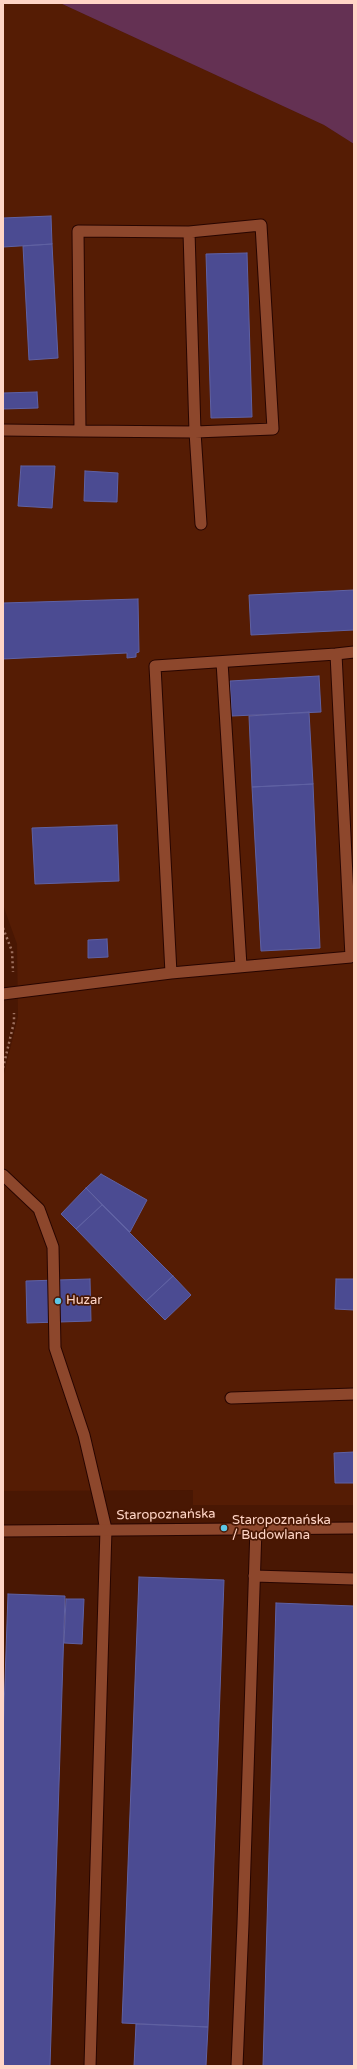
<!DOCTYPE html>
<html>
<head>
<meta charset="utf-8">
<style>
	body { margin:0 }
	#map { position:relative; width:357px; height:2069px; overflow:hidden; background:#491703; font-family:"Varela Round",sans-serif }
	canvas { display:block }
	.frame { position:absolute; inset:0; border:4px solid #ffd5c6; pointer-events:none }
</style>
</head>
<body>
<div id="map">
<canvas width="357" height="2069"></canvas>
<div class="frame"></div>
</div>
<script>
const c = document.querySelector('canvas').getContext('2d');
c.lineJoin = 'round';
function fill(path, color) { c.fillStyle = color; c.fill(path, 'evenodd'); }
const shape = rows => new Path2D(rows.map(r => 'M' + r).join(''));
function trace(path, color, width, dash) { c.strokeStyle = color; c.lineWidth = width; c.lineCap = dash ? 'butt' : 'round'; c.setLineDash(dash || []); c.stroke(path); }
function label(font, color, halo, rows, align = 'center') {
  c.font = font + ' "Varela Round",sans-serif'; c.lineWidth = 3.5; c.setLineDash([]); c.textBaseline = 'middle'; c.strokeStyle = halo; c.fillStyle = color; for (const [text, x, y, turn = 0] of rows) {
    c.save(); c.translate(x, y); c.rotate((+turn || 0) * Math.PI / 180); c.textAlign = isNaN(turn) ? turn : align; if (halo) c.strokeText(text, 0, 0); c.fillText(text, 0, 0); c.restore();
  }
}
fill(shape([
	[3,3,60,3,324,125,354,144,354,1505,193,1505,193,1490,3,1491,3,1078,18,1017,17,944,3,905]
]), '#551c04');
fill(shape([
	[60,3,354,3,354,144,324,125]
]), '#643153');
const building = shape([
	[51,216,52,244,3,247,3,218,51,216],
	[52,244,58,358,29,360,23,246,52,244],
	[247,253,252,417,211,418,206,254,247,253],
	[37,392,38,408,3,409,3,393,37,392],
	[21,466,55,466,52,508,18,506,21,466],
	[85,471,118,473,117,502,84,501,85,471],
	[354,590,354,630,251,635,249,595,354,590],
	[138,599,139,652,136,653,136,657,127,658,127,653,3,659,3,603,138,599],
	[319,676,321,712,232,716,230,681,319,676],
	[309,712,313,784,252,787,249,716,309,712],
	[313,784,320,948,261,951,252,787,313,784],
	[117,825,119,881,35,884,32,828,117,825],
	[107,939,108,957,88,958,88,940,107,939],
	[101,1174,147,1200,130,1232,86,1188,101,1174],
	[86,1188,102,1205,76,1229,61,1214,86,1188],
	[102,1205,173,1276,146,1301,76,1229,102,1205],
	[173,1276,191,1295,165,1320,146,1301,173,1276],
	[90,1279,91,1321,27,1323,26,1281,90,1279],
	[336,1279,354,1279,354,1310,335,1309,336,1279],
	[354,1452,354,1483,335,1483,334,1453,354,1452],
	[139,1577,224,1580,208,2027,122,2023,139,1577],
	[8,1594,65,1596,50,2066,3,2066,3,1737,8,1594],
	[66,1599,84,1599,82,1644,64,1643,66,1599],
	[276,1603,354,1606,354,2066,263,2066,276,1603],
	[136,2024,208,2027,206,2066,134,2066,136,2024]
]);
fill(building, '#4b4b92');
trace(building, '#5f61a3', 1);
const service = shape([
	[189,232,261,225,273,429,195,432,201,524],
	[3,430,80,431,195,432,189,232,78,231,80,431],
	[336,654,354,652],
	[222,662,241,966],
	[3,994,171,973,351,957,336,654,155,666,171,973],
	[3,1175,39,1209,53,1247,55,1348,84,1435,106,1529,90,2066],
	[231,1398,354,1394],
	[254,1576,354,1579],
	[237,2066,243,1924,256,1528]
]);
const tertiary = shape([
	[3,1531,354,1528]
]);
trace(service, '#270500', 13);
trace(tertiary, '#270500', 13);
trace(shape([
	[3,928,12,951,13,972],
	[3,1068,14,1022,14,1013]
]), '#9e705e', 2.5, [2, 3]);
trace(service, '#8d472c', 11);
trace(tertiary, '#8d472c', 11);
for (const [x, y, r, color] of [
	[58,1301,4,"#5cc7e8"],
	[224,1528,4,"#5cc7e8"]
]) { const dot = new Path2D(); dot.arc(x, y, r, 0, 2 * Math.PI); c.fillStyle = color; c.fill(dot); trace(dot, '#491703', 1.5); }
label('13px', '#ffd5c6', '#491703', [
	["Huzar",66,1301],
	["Staropoznańska",232,1521],
	["/ Budowlana",232,1536]
], 'left');
label('13px', '#ffd5c6', '#491703', [
	["Staropoznańska",166,1515,-1]
]);
</script>
</body>
</html>
